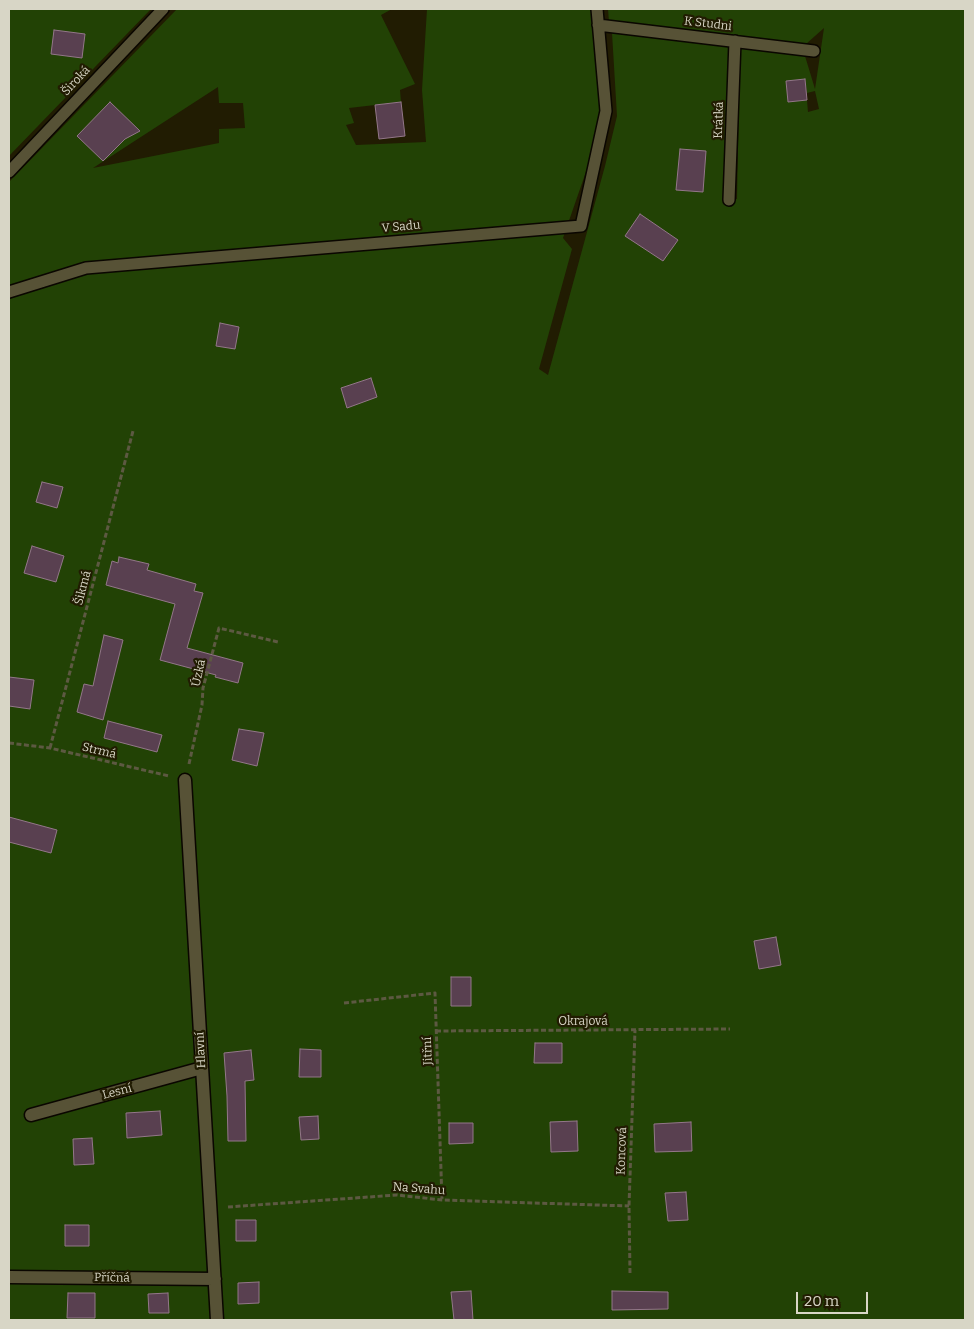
<!DOCTYPE html>
<html>
<head>
<meta charset="utf-8">
<style>
	body { margin:0 }
	#map { position:relative; width:974px; height:1329px; overflow:hidden; background:#211c02; font-family:Bitter,serif }
	canvas { display:block }
	.frame { position:absolute; inset:0; border:10px solid #d8d6c6; pointer-events:none }
	.scale { position:absolute; left:796px; top:1292px; width:72px; height:22px; box-sizing:border-box; border:2px solid #d8d6c6; border-top:0; padding-left:6px; font-size:15px; line-height:18px; white-space:nowrap; color:#d8d6c6; -webkit-text-stroke:4px #211c02; paint-order:stroke }
</style>
</head>
<body>
<div id="map">
<canvas width="974" height="1329"></canvas>
<div class="frame"></div>
<div class="scale">20 m</div>
</div>
<script>
const c = document.querySelector('canvas').getContext('2d');
c.lineJoin = 'round';
function fill(path, color) { c.fillStyle = color; c.fill(path, 'evenodd'); }
const shape = rows => new Path2D(rows.map(r => 'M' + r).join(''));
function trace(path, color, width, dash) { c.strokeStyle = color; c.lineWidth = width; c.lineCap = dash ? 'butt' : 'round'; c.setLineDash(dash || []); c.stroke(path); }
function label(font, color, halo, rows, align = 'center') {
  c.font = font + ' Bitter,serif'; c.lineWidth = 4.5; c.setLineDash([]); c.textBaseline = 'middle'; c.strokeStyle = halo; c.fillStyle = color; for (const [text, x, y, turn = 0] of rows) {
    c.save(); c.translate(x, y); c.rotate((+turn || 0) * Math.PI / 180); c.textAlign = isNaN(turn) ? turn : align; if (halo) c.strokeText(text, 0, 0); c.fillText(text, 0, 0); c.restore();
  }
}
fill(shape([
	[9,9,151,9,9,156],
	[177,9,392,9,381,15,415,84,400,90,401,102,349,108,354,123,346,125,356,145,426,142,422,90,427,9,594,9,606,114,563,238,572,249,539,369,548,375,605,166,617,116,612,33,730,47,727,200,737,199,740,48,805,56,815,89,824,28,806,44,609,22,608,9,965,9,965,1320,9,1320,9,182],
	[805,79,807,93,815,91,819,109,808,112,807,100,788,102,786,81],
	[218,87,219,103,243,103,245,128,219,129,219,143,93,168]
]), '#224205');
const building = shape([
	[54,30,85,34,82,58,51,54,54,30],
	[805,79,807,100,788,102,786,81,805,79],
	[110,102,140,131,125,139,103,161,77,136,110,102],
	[401,102,405,136,379,139,375,105,401,102],
	[680,149,706,151,703,192,676,190,680,149],
	[640,214,678,240,663,261,625,236,640,214],
	[220,323,239,327,235,349,216,346,220,323],
	[371,378,377,397,347,408,341,388,371,378],
	[42,482,63,487,57,508,36,502,42,482],
	[32,546,64,556,56,582,24,573,32,546],
	[119,557,149,564,147,570,196,584,194,591,203,593,187,648,243,663,238,683,215,677,216,675,160,660,175,604,106,585,112,561,118,563,119,557],
	[104,635,123,640,103,720,77,712,84,684,93,686,104,635],
	[9,677,34,680,30,709,9,706,9,677],
	[108,721,162,735,157,752,104,738,108,721],
	[239,729,264,733,257,766,232,760,239,729],
	[9,817,57,830,51,853,9,842,9,817],
	[776,937,781,965,759,969,754,941,776,937],
	[451,977,471,977,471,1006,451,1006,451,977],
	[535,1043,562,1043,562,1063,534,1063,535,1043],
	[300,1049,321,1050,321,1077,299,1077,300,1049],
	[251,1050,254,1080,245,1081,246,1141,228,1141,227,1096,224,1053,251,1050],
	[160,1111,162,1135,127,1138,126,1113,160,1111],
	[318,1116,319,1139,301,1140,299,1117,318,1116],
	[577,1121,578,1151,551,1152,550,1122,577,1121],
	[691,1122,692,1151,655,1152,654,1124,691,1122],
	[449,1123,473,1123,473,1143,449,1144,449,1123],
	[92,1138,94,1164,74,1165,73,1139,92,1138],
	[686,1192,688,1220,668,1221,665,1193,686,1192],
	[236,1220,256,1220,256,1241,236,1241,236,1220],
	[65,1225,89,1225,89,1246,65,1246,65,1225],
	[259,1282,259,1303,238,1304,238,1283,259,1282],
	[471,1291,473,1320,454,1320,451,1292,471,1291],
	[612,1291,668,1292,668,1309,612,1310,612,1291],
	[68,1293,95,1293,95,1318,67,1318,68,1293],
	[168,1293,169,1313,149,1313,148,1294,168,1293]
]);
fill(building, '#594050');
trace(building, '#937789', 1);
const service = shape([
	[598,25,814,51],
	[9,172,163,9],
	[729,200,735,41],
	[9,292,86,268,581,226,606,111,597,9]
]);
const minor = shape([
	[185,780,217,1320],
	[31,1115,202,1068],
	[9,1277,215,1279]
]);
trace(service, '#0a0600', 14);
trace(minor, '#0a0600', 15);
trace(shape([
	[9,743,50,748,169,776],
	[50,748,133,431],
	[189,764,202,705,203,688,219,628,278,642],
	[344,1003,435,993,442,1200],
	[436,1031,730,1029],
	[228,1207,397,1195,442,1200,629,1206],
	[630,1273,629,1206,635,1030]
]), '#5d5942', 3, [5, 2.5]);
trace(service, '#575236', 11);
trace(minor, '#575236', 12);
label('12px', '#d8d6c6', '#211c02', [
	["K Studni",708,24,7],
	["Široká",76,81,-47],
	["Krátká",719,120,-88],
	["V Sadu",401,227,-5],
	["Šikmá",83,588,-75],
	["Úzká",199,673,-77],
	["Strmá",99,751,13],
	["Okrajová",583,1022],
	["Hlavní",201,1050,-93],
	["Jitřní",428,1051,-92],
	["Lesní",117,1092,-15],
	["Koncová",622,1151,-88],
	["Na Svahu",419,1189,4],
	["Příčná",112,1278,1]
]);
</script>
</body>
</html>
